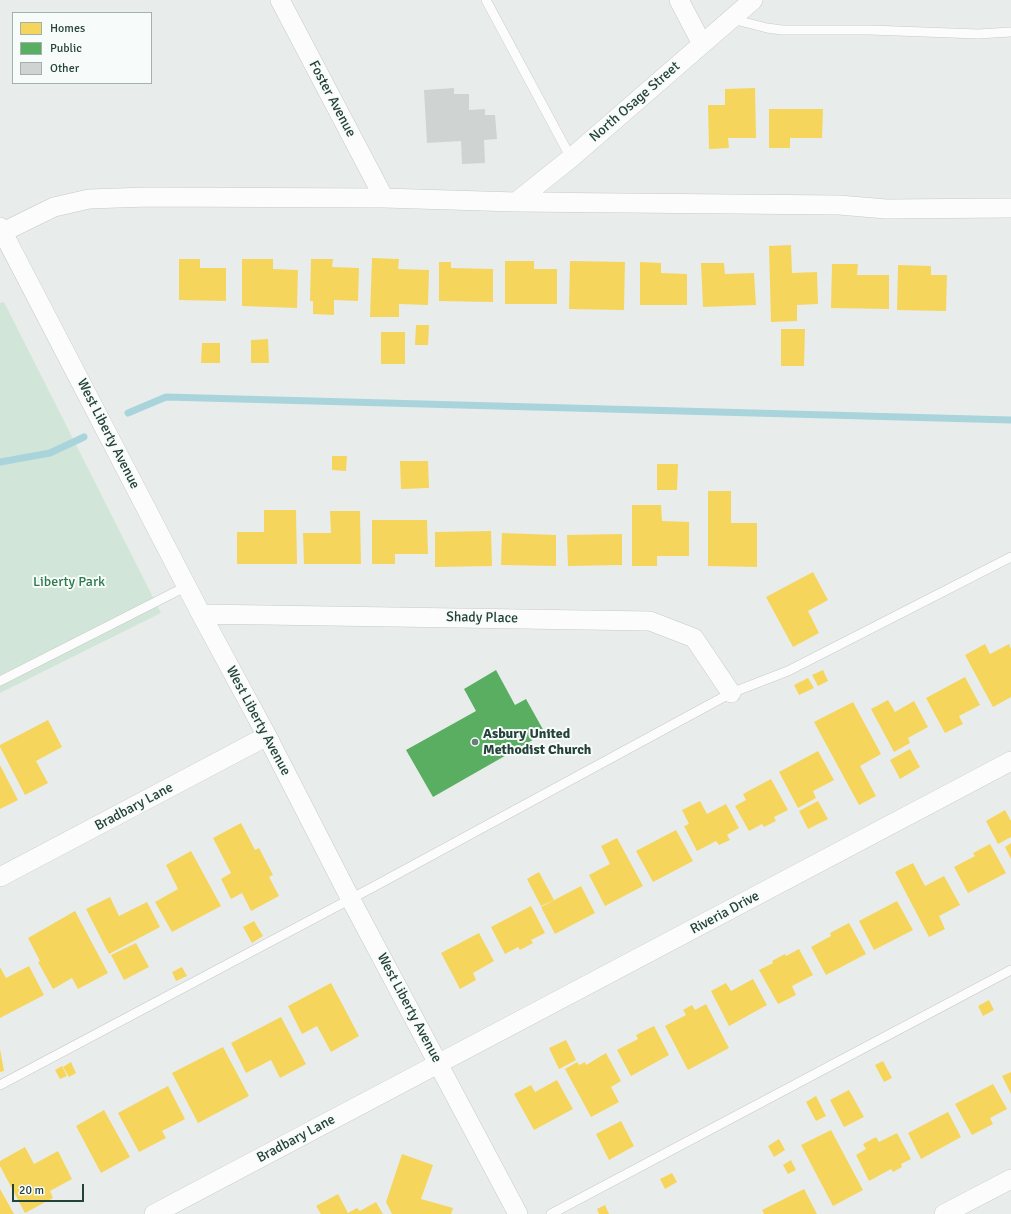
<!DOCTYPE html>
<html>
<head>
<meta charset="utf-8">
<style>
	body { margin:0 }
	#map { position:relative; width:1011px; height:1214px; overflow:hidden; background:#e8edeb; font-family:Signika,sans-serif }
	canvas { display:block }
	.legend { position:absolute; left:12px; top:12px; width:140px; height:72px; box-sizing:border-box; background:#f7fbf9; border:1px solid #a3b1ad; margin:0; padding:5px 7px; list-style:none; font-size:12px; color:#24423a }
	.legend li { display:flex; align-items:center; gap:8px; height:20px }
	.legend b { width:20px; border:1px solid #a3b1ad }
	.scale { position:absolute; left:12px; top:1184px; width:72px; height:18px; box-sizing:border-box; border:2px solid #24423a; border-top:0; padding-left:5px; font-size:12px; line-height:14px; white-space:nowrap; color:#24423a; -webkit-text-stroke:3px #f7fbf9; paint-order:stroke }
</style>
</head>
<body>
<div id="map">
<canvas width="1011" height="1214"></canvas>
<ul class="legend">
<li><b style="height:11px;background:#f6d55c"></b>Homes</li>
<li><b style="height:11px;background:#5aae61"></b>Public</li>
<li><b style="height:11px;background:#cfd4d2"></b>Other</li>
</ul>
<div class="scale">20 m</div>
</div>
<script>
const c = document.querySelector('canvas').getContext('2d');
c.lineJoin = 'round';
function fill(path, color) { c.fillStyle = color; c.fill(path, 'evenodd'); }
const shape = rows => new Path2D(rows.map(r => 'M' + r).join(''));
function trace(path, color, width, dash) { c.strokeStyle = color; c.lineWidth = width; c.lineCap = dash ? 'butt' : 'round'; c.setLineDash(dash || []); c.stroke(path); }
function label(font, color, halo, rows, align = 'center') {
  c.font = font + ' Signika,sans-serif'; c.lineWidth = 4; c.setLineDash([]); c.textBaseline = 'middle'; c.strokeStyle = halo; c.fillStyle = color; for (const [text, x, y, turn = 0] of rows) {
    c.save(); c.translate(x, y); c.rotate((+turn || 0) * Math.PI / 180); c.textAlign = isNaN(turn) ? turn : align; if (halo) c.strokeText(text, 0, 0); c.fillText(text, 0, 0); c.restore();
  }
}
fill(shape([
	[4,302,161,613,0,693,0,303]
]), '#d1e6d8');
fill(shape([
	[755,88,756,138,728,138,729,148,709,149,708,105,725,105,725,89],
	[769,109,823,109,822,138,790,138,790,148,769,148],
	[791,245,792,273,817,272,818,304,797,305,797,321,771,322,769,246],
	[372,258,399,259,398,269,429,270,428,305,399,304,399,317,370,317],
	[179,259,200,259,200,268,226,268,226,301,179,300],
	[242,259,273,259,273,269,298,270,297,308,242,306],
	[311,259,333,259,332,267,359,268,358,301,334,300,334,315,313,314,313,301,310,301],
	[505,261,534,261,534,269,557,269,557,304,505,304],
	[570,261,625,262,624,310,569,309],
	[439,262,451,262,451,268,493,269,493,302,439,301],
	[640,262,661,263,661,273,687,274,687,305,640,305],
	[701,263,724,263,725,274,754,273,756,305,703,307],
	[832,264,858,264,857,275,889,275,889,309,831,308],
	[898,265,931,266,931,275,947,275,946,311,897,310],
	[416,325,429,325,428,345,415,345],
	[781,329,805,329,804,366,781,366],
	[381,332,405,332,405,364,381,364],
	[268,339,269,363,251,363,251,340],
	[202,343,220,343,220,363,201,363],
	[332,456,347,456,346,471,332,470],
	[400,461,428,461,429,488,401,489],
	[657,464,678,464,677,490,657,490],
	[708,491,731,491,731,523,757,523,757,567,708,566],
	[632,505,661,505,662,521,689,522,689,556,657,556,657,566,632,566],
	[264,510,296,510,297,564,237,564,237,532,264,532],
	[330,511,360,511,361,564,304,564,303,533,331,533],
	[372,520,427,520,428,554,395,554,395,564,372,564],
	[491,531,492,566,435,567,435,532],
	[502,533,556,535,556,566,501,565],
	[622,534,622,565,568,566,567,535],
	[813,572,828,600,808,611,819,633,793,647,766,597],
	[985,644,990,654,1009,644,1011,649,1011,697,993,707,965,655],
	[823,670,828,681,818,686,812,675],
	[965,677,980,705,959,716,963,724,945,733,926,698],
	[808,678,814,688,799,695,794,685],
	[888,700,895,712,914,701,928,727,908,738,910,743,894,752,871,709],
	[853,702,881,754,860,766,876,796,859,805,814,722],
	[48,720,62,747,36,761,48,783,25,795,0,747,0,745],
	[910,749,920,767,900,779,890,760],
	[818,751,834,780,813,791,816,798,798,808,779,772],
	[0,765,18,800,0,809],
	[771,779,788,810,774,817,776,821,764,827,762,824,749,831,735,806,746,800,743,794],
	[700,801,707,814,726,804,739,828,727,835,730,840,719,845,716,841,697,851,684,826,689,824,682,810],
	[818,801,828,819,808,829,799,811],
	[1005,810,1011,821,1011,837,998,844,986,821],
	[241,823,255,850,259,848,273,875,269,877,279,896,251,911,242,893,231,899,221,879,231,873,213,838],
	[676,830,693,861,653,882,636,851],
	[617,838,643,886,605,906,589,875,610,864,601,846],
	[1011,843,1011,859,1005,847],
	[990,844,1006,873,968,893,954,867,975,856,973,853],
	[191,851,221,906,172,932,155,902,178,889,166,865],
	[913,863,925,886,944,876,960,905,939,916,945,929,929,937,895,872],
	[539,872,554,900,541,906,527,879],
	[581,886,595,913,555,934,541,907],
	[110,897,119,916,147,902,160,927,109,954,86,909],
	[897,901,913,930,874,950,859,921],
	[531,906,545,933,531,940,533,943,520,950,518,947,505,954,491,927],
	[75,911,108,973,78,989,72,978,53,989,38,962,40,961,28,938],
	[254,921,263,936,252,943,243,927],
	[849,923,866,954,826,975,811,947,831,936,830,933],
	[479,933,494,961,473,973,476,980,460,989,441,953],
	[136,943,149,967,124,980,111,955],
	[799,949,813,975,792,986,796,995,778,1004,759,970,773,963,772,961,785,954,786,956],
	[29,966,44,995,0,1018,0,967,6,978],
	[182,967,187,976,176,981,172,972],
	[753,979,767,1005,729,1026,711,991,726,983,731,991],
	[331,983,359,1036,331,1052,317,1026,302,1034,288,1006],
	[989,1000,994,1010,983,1016,978,1006],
	[706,1004,729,1048,688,1070,665,1026,686,1015,683,1010,692,1005,695,1010],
	[281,1017,306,1064,280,1078,271,1060,246,1073,231,1043],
	[654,1026,669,1055,631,1076,617,1050,638,1039,636,1035],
	[566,1040,576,1060,559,1069,549,1048],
	[223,1047,249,1096,198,1123,172,1073],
	[0,1049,4,1071,0,1072],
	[606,1053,621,1081,611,1087,619,1102,591,1117,565,1069,577,1062,579,1065,585,1062,586,1065],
	[883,1061,892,1078,884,1082,875,1065],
	[71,1062,76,1073,69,1077,63,1067],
	[62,1066,67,1076,60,1079,55,1070],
	[1011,1072,1011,1094,1002,1076],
	[557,1080,573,1109,534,1130,514,1094,531,1085,535,1092],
	[993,1084,1007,1109,990,1118,993,1124,972,1135,955,1104],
	[168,1086,185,1119,162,1131,166,1138,139,1152,118,1113],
	[849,1090,864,1117,844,1127,830,1100],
	[816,1096,826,1116,816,1121,806,1102],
	[104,1110,130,1157,101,1173,76,1126],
	[948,1112,961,1137,921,1159,908,1133],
	[621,1121,634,1146,609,1160,596,1134],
	[831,1130,863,1190,833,1206,801,1145],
	[897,1133,911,1159,901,1164,902,1167,893,1172,891,1169,869,1181,856,1155,866,1149,863,1144,876,1137,879,1142],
	[779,1139,785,1150,774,1157,768,1146],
	[25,1147,34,1164,58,1151,72,1179,50,1191,53,1198,25,1213,0,1166,0,1161],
	[402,1154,433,1165,421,1199,453,1208,451,1214,392,1214,386,1202],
	[791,1160,796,1170,788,1174,783,1165],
	[672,1173,677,1182,665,1189,660,1179],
	[0,1189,14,1214,0,1214],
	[804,1189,817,1214,764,1214,762,1210],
	[338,1194,348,1213,357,1208,360,1211,376,1202,383,1214,321,1214,316,1206],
	[605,1205,609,1214,599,1214,597,1209]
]), '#f6d55c');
fill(shape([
	[496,670,515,705,526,699,545,733,433,797,406,750,476,711,464,689]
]), '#5aae61');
trace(shape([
	[128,413,166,397,1011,420],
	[0,462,50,453,84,437]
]), '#a9d4db', 7);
fill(shape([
	[454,88,454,94,469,94,469,110,485,109,485,115,495,115,497,139,484,140,485,163,462,164,461,141,427,143,424,90]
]), '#cfd4d2');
const service = shape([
	[486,0,571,158],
	[732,19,767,28,782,30,870,30,978,34,1011,32],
	[0,681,187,586],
	[0,1085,375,886,731,693,788,671,1011,557],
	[551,1214,1011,970]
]);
const minor = shape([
	[280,0,384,198],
	[679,0,702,44],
	[516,202,571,158,753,0],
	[0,227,201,614,267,736,350,898,518,1214],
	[3,232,54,207,89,199,147,197,384,198,516,202,839,205,886,209,1011,208],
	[201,614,650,621,694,638,731,693],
	[0,877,267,736],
	[154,1214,1011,761],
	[944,1214,1011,1179]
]);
trace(service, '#c5cac8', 10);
trace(minor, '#c5cac8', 20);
trace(service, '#fcfcfc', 9);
trace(minor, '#fcfcfc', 19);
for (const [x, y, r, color] of [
	[475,742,4,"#697e78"]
]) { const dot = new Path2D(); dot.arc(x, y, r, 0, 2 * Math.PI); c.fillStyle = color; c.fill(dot); trace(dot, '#f7fbf9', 1.5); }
label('14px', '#24423a', '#f7fbf9', [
	["Foster Avenue",332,99,62],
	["North Osage Street",635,102,-41],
	["West Liberty Avenue",108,434,63],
	["Shady Place",482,618,1],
	["West Liberty Avenue",258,721,62],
	["Bradbary Lane",134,807,-28],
	["Riveria Drive",725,913,-28],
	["West Liberty Avenue",409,1008,62],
	["Bradbary Lane",296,1139,-28]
]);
label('14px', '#2d7a4b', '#f7fbf9', [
	["Liberty Park",69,582]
]);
label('bold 14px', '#24423a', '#f7fbf9', [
	["Asbury United",483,734],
	["Methodist Church",483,750]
], 'left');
</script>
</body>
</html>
